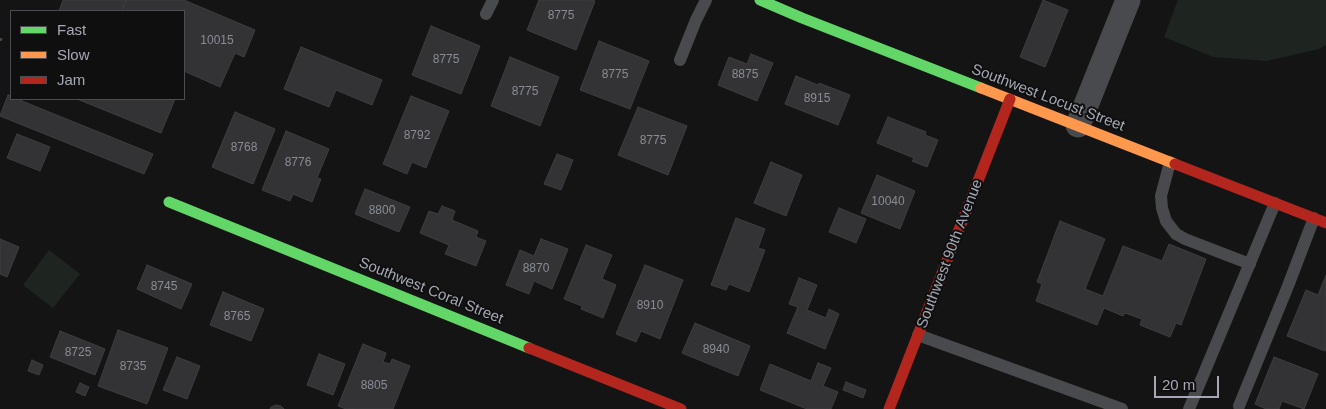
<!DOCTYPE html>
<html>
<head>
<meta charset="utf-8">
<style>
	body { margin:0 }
	#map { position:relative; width:1326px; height:409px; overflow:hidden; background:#141415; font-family:Helvetica,sans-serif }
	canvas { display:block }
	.legend { position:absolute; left:10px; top:10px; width:175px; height:90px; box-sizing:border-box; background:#0f0f10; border:1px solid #4b4d52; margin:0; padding:6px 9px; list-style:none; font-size:15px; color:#a6a9b5 }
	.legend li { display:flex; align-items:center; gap:10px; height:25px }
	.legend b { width:25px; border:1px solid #4b4d52 }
	.scale { position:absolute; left:1154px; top:376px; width:65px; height:22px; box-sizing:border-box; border:2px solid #a6a9b5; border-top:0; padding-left:6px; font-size:15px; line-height:18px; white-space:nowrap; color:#a6a9b5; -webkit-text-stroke:4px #0f0f10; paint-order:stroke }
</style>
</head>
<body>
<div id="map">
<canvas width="1326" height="409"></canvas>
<ul class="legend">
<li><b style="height:6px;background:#63d668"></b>Fast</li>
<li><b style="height:6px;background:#ff974d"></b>Slow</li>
<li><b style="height:6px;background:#b3261e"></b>Jam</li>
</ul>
<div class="scale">20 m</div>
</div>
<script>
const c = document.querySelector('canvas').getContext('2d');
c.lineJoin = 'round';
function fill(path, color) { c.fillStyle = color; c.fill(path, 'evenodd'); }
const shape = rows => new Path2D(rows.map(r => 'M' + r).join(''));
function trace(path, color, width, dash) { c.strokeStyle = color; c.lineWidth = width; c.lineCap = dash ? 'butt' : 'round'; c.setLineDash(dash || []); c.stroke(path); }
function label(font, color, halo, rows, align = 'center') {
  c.font = font + ' Helvetica,sans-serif'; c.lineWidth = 4; c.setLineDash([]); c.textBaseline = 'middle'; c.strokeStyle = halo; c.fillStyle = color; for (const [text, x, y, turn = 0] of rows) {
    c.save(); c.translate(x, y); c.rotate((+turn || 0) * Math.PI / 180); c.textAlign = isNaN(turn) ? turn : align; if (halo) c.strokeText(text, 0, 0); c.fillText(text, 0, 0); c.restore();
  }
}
fill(shape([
	[1178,0,1326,0,1326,45,1319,49,1267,61,1213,57,1164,37],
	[49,250,80,274,53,308,23,285]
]), '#1e2520');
const building = shape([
	[63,0,126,0,122,11,59,11,63,0],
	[126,0,184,0,255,30,244,57,235,53,220,87,184,71,184,11,122,11,126,0],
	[539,0,591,0,595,1,576,50,527,30,539,0],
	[1043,0,1068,10,1045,67,1020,57,1043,0],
	[431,26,480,46,461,94,412,75,431,26],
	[599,41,649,61,630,109,580,90,599,41],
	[301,47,382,80,372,105,336,90,329,107,284,89,301,47],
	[751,54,773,63,757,101,718,85,729,57,747,64,751,54],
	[510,57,559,77,540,126,491,106,510,57],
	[796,76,818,85,819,83,850,95,838,125,785,104,796,76],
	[8,95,11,96,11,99,17,99,153,154,144,174,0,116,8,95],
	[411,96,449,111,426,168,412,162,407,174,383,164,411,96],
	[77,99,175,99,161,133,77,99],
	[638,107,687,126,668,175,618,155,638,107],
	[235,112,275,129,253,184,212,167,235,112],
	[888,117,926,132,925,135,938,140,927,167,912,161,914,158,877,143,888,117],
	[286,131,329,149,317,178,321,179,312,202,293,194,290,201,262,190,286,131],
	[17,134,50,147,40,171,7,158,17,134],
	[557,154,573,160,561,190,544,184,557,154],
	[771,162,802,175,786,216,754,203,771,162],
	[877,175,915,191,900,229,861,213,877,175],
	[365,189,410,207,399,232,355,214,365,189],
	[442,206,455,211,452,220,478,231,476,237,486,241,476,266,445,254,449,245,420,233,429,211,438,214,442,206],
	[839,208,866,219,856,243,829,232,839,208],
	[736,218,765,229,758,248,765,250,749,292,729,284,726,290,711,285,736,218],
	[1060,221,1105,239,1085,289,1103,296,1123,246,1162,261,1169,244,1206,259,1181,325,1176,323,1170,337,1140,325,1142,319,1125,313,1123,316,1104,308,1097,325,1036,301,1042,284,1037,282,1060,221],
	[0,239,19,247,7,277,0,274,0,239],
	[541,239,568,249,552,289,534,281,529,294,506,285,520,250,534,256,541,239],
	[586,245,612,255,602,279,616,285,603,318,581,309,582,306,564,299,586,245],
	[147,265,192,284,181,309,137,289,147,265],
	[645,265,683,280,660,339,641,331,636,342,616,334,645,265],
	[1326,275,1326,347,1325,351,1287,336,1306,290,1318,295,1326,275],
	[799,278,817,285,807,310,826,318,829,309,839,314,825,349,787,333,798,307,789,304,799,278],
	[223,292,264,309,251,341,210,325,223,292],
	[695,323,750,346,738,376,682,353,695,323],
	[118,330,168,348,147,404,98,386,118,330],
	[60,331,105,349,95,375,50,357,60,331],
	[363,344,386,353,383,362,390,364,392,359,410,366,393,409,354,409,350,408,350,409,346,409,338,406,363,344],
	[319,354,345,364,333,395,307,385,319,354],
	[177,357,200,366,187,399,163,390,177,357],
	[1274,357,1318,374,1304,409,1282,401,1279,409,1266,409,1255,404,1274,357],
	[32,360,43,365,39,375,28,371,32,360],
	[818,363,831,368,823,386,838,392,831,409,807,409,760,390,770,364,811,381,818,363],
	[846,382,866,390,863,398,843,390,846,382],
	[80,383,89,387,85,396,76,392,80,383],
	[276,405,281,406,284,409,270,409,271,407,276,405]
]);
fill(building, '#333335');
trace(building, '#3d3e41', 1);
trace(shape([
	[0,39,2,40]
]), '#4a4b4f', 3, [2.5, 4]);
trace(shape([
	[486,14,493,0],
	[680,60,696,20,706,0],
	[1170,162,1161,196,1162,208,1166,221,1176,234,1185,239,1250,264],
	[918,335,1122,409],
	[1239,406,1288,286,1314,218],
	[1189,409,1275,203]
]), '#494a4d', 12);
trace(shape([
	[1078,125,1128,0]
]), '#494a4d', 25);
trace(shape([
	[760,0,802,18,981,88],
	[169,202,529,348]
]), '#63d668', 11);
trace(shape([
	[981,88,1175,164]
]), '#ff974d', 11);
trace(shape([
	[1175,164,1326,223],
	[529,348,681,409],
	[889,409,1010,99]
]), '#b3261e', 11);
label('12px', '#898c95', null, [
	["8775",561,16],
	["10015",217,41],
	["8775",446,60],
	["8775",615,75],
	["8875",745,75],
	["8775",525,92],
	["8915",817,99],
	["8792",417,136],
	["8775",653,141],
	["8768",244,148],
	["8776",298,163],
	["10040",888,202],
	["8800",382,211],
	["8870",536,269],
	["8745",164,287],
	["8910",650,306],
	["8765",237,317],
	["8940",716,350],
	["8725",78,353],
	["8735",133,367],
	["8805",374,386]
]);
label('15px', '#a6a9b5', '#0f0f10', [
	["Southwest Locust Street",1048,98,21],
	["Southwest 90th Avenue",950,254,-69],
	["Southwest Coral Street",431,291,22]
]);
</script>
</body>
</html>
